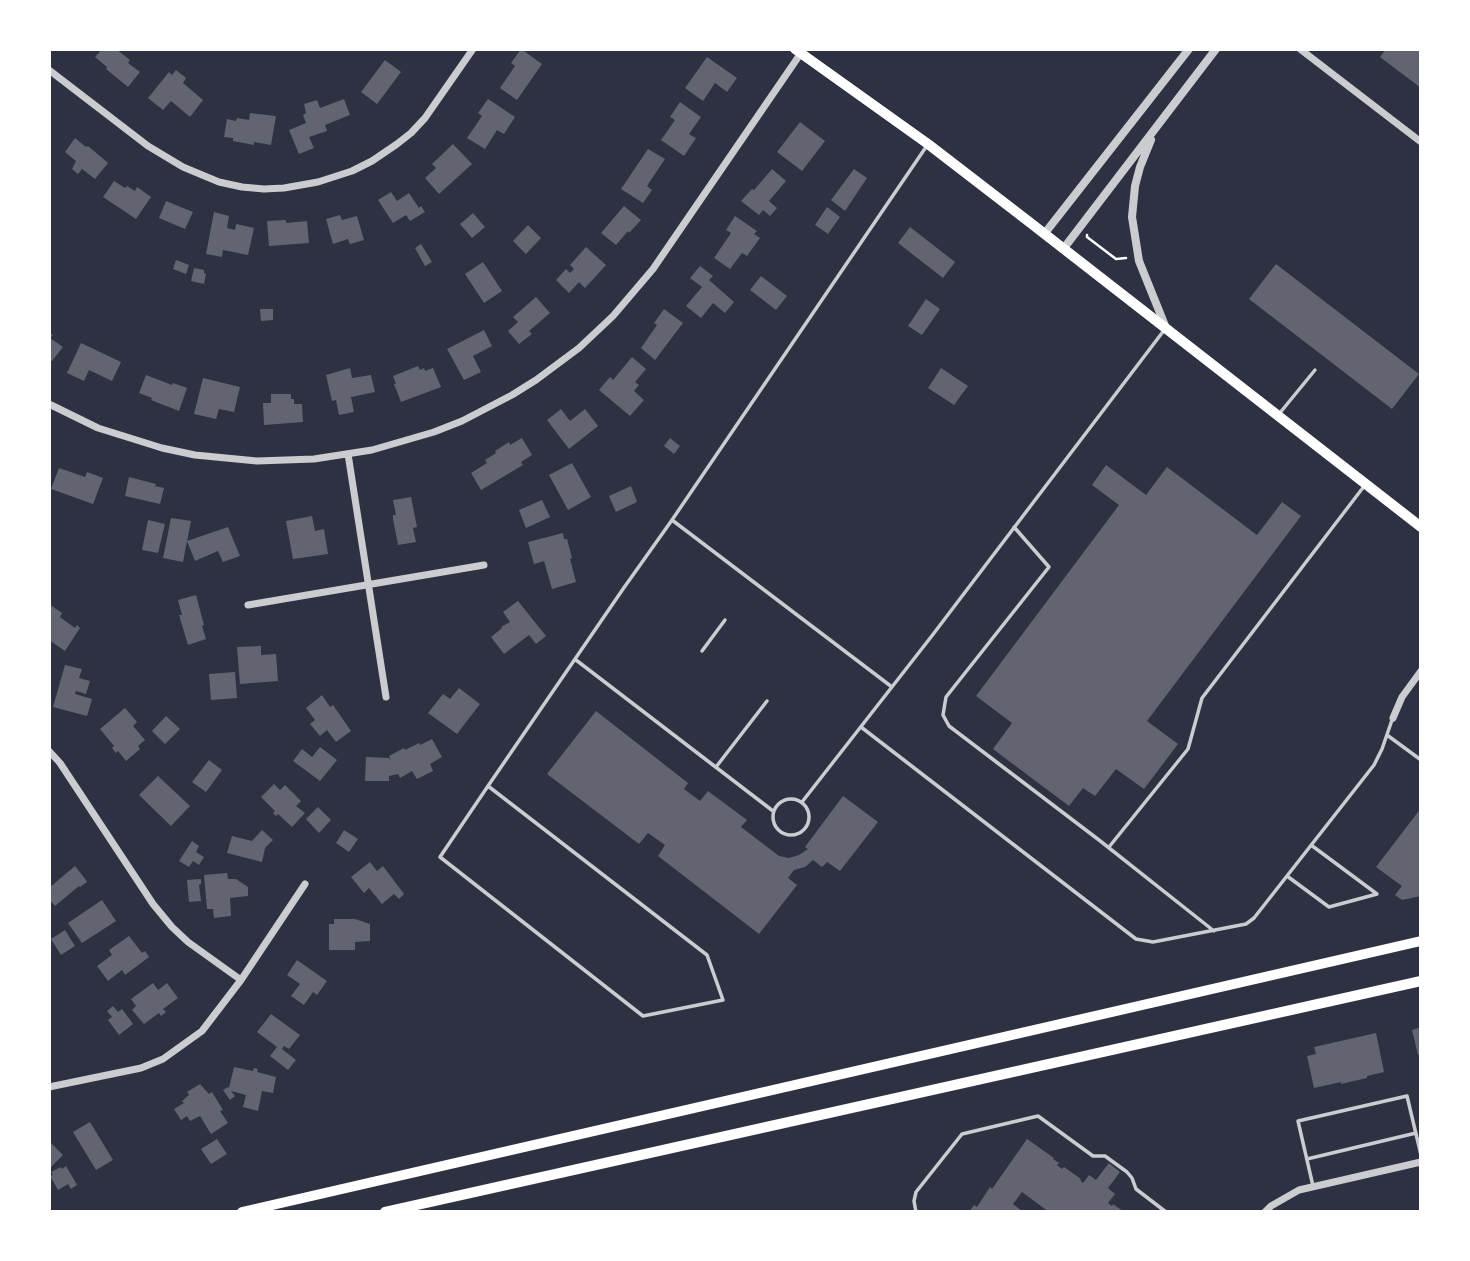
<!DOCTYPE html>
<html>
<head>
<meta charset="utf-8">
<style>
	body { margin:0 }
	#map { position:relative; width:1470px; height:1261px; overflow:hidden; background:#2d3142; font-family:Overpass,sans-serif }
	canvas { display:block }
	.frame { position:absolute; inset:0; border:51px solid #fff; pointer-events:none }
</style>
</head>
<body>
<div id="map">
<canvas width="1470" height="1261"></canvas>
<div class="frame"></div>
</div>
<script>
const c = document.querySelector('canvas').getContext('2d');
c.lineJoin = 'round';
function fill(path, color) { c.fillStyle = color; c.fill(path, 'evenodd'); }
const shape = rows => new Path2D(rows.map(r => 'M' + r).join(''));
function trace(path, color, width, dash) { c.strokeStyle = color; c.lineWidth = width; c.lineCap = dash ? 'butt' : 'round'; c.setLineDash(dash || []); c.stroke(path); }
fill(shape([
	[102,49,116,49,130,60,128,63,140,72,128,87,106,69,107,67,95,57],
	[521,49,542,64,517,100,500,88,515,66,511,63],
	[1386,49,1421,49,1421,88,1380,57],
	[707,57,737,78,727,92,715,83,703,101,685,88],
	[385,60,401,72,377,104,361,92],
	[176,70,186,78,183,83,203,100,190,117,171,101,163,110,148,98,169,72,172,75],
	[344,99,350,115,325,125,327,131,309,137,314,148,299,154,289,130,306,123,303,115,306,113,304,104,317,100,320,108],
	[488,99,515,117,504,134,497,130,485,149,467,138,482,116,478,113],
	[680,102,701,117,689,134,696,138,684,156,661,140,675,120,670,117],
	[250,113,276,116,271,145,254,142,254,145,233,141,233,138,224,137,227,119,236,121,237,118,249,120],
	[800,122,825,141,802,171,777,152],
	[75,138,86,147,88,146,108,163,95,179,82,169,78,174,72,169,76,161,65,152],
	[453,144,472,164,439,194,425,178,436,168,432,164],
	[648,149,665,159,647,186,652,190,643,203,621,189],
	[772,169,786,181,769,201,777,208,770,216,763,210,759,215,741,201,752,189,754,190],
	[854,169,867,178,845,211,831,200],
	[114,181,125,188,127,186,135,191,137,187,151,197,136,219,103,197],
	[391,192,397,201,409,193,419,208,421,206,425,212,410,221,406,215,393,223,378,200],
	[166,201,193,212,185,229,159,218],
	[624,206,641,220,629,233,628,231,616,245,601,233],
	[827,207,840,217,828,234,815,225],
	[214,212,229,216,227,228,235,230,236,224,254,228,248,255,223,250,222,257,206,254],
	[473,213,485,227,472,238,460,224],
	[340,215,342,220,357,216,364,240,350,244,348,239,333,244,326,219],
	[735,216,757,231,754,234,760,238,747,256,742,253,730,269,714,258,731,233,726,230],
	[286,220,286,223,307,221,309,243,269,246,267,221],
	[528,225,541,238,526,254,513,241],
	[910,227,955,262,943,278,898,243],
	[421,244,432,262,425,266,415,248],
	[586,247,606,265,585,288,579,282,569,293,556,280,566,269,570,273,574,269,570,265],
	[176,260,189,265,186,274,173,269],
	[483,262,502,291,484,303,465,274],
	[1276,264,1419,374,1392,409,1249,299],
	[700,266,713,276,709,280,734,302,725,313,713,303,701,318,686,306,702,287,690,278],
	[194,268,204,270,204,273,206,274,204,284,191,281],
	[761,276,787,296,776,310,750,290],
	[536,297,550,313,529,331,532,334,519,344,508,331,518,322,513,317],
	[926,299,940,309,922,335,908,326],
	[260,309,273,309,273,320,261,321],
	[664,309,683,323,655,360,641,348,657,325,654,323],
	[484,330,492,346,473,356,481,372,464,380,447,349],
	[49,333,53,335,50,338,63,347,52,361,49,359],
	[81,343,121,362,112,381,89,370,84,381,67,373],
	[632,357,646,369,635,382,639,385,634,391,644,400,630,416,599,390,610,377,613,380],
	[418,366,420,370,424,368,425,371,433,368,441,387,401,402,394,384,396,384,393,376],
	[350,368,352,378,371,375,375,392,351,397,354,412,339,415,336,400,332,401,326,375],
	[941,368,968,386,954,405,928,388],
	[146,375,172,385,173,383,187,388,179,411,151,400,152,398,139,393],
	[203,378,240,387,234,412,219,409,216,419,194,414],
	[271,394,291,394,291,399,294,399,294,404,302,404,303,422,264,425,263,403,271,403],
	[561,409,570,421,585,409,598,426,569,449,547,420],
	[522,438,532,455,521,462,523,465,481,490,471,473,487,463,485,460,496,453,495,451,509,442,510,445],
	[670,438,680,446,674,454,664,446],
	[572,463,591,497,568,510,549,475],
	[1106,465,1146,495,1167,467,1257,535,1282,502,1301,516,1147,721,1178,744,1144,789,1116,769,1095,796,1083,788,1069,806,993,749,1012,723,976,696,1119,505,1092,485],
	[59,468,85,477,87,472,103,478,93,504,51,489],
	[129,477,156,484,155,486,164,488,160,504,125,496],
	[631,486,637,502,616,512,609,496],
	[411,497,417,527,413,528,416,542,398,545,393,519,393,515,396,515,393,500],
	[542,500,550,517,526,528,519,510],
	[312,516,315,531,324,529,328,554,293,559,286,521],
	[171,518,191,521,183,562,163,558],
	[148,520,165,524,158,553,142,550],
	[228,527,240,556,223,562,218,551,195,561,187,541],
	[563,533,564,539,567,539,572,558,570,559,576,582,552,589,544,561,534,564,528,542],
	[196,595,204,625,202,626,206,639,188,645,179,615,182,615,178,600],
	[518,601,546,636,536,644,529,635,504,654,491,637,502,628,501,627,510,622,503,612],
	[49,604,62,613,60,617,75,628,77,625,80,628,65,651,49,640],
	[261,646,261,655,276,654,278,681,240,684,237,647],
	[65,665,82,669,79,678,90,681,86,694,76,691,75,694,92,699,87,716,53,707],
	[235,672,237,698,211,700,209,674],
	[459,688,480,704,457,734,428,713,443,694,450,699],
	[322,695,330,707,333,705,351,731,336,742,327,730,320,736,310,724,315,720,306,708],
	[125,708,137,722,133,726,145,740,138,746,140,749,126,761,118,751,116,753,112,748,114,746,100,729],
	[596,711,688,783,684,789,700,801,708,791,747,820,741,827,779,856,789,858,799,855,808,849,805,847,843,796,878,822,840,871,827,862,822,867,813,860,805,867,794,870,788,878,797,885,759,934,658,856,665,845,648,833,639,844,547,774],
	[166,716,180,729,165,744,152,731],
	[432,739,442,757,430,764,433,771,417,779,412,771,400,778,398,774,389,776,389,781,365,781,366,757,389,758,389,760,390,759,389,756,404,748,405,750,419,743,420,745],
	[320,747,337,760,320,781,293,761,302,749,312,757],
	[209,760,222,770,206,792,192,782],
	[158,776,190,806,171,826,139,795],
	[274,784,280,790,285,785,301,801,296,806,305,813,292,827,278,814,276,816,273,813,275,811,261,797],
	[318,807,331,820,319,833,306,819],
	[1421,808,1421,896,1402,900,1395,895,1402,886,1376,867],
	[262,830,273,840,265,848,262,862,227,853,232,836,252,841],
	[344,830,358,839,349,852,336,843],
	[192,841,199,846,196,852,204,857,199,865,193,861,189,867,179,861],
	[370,862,377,871,383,866,404,894,399,899,394,894,382,904,369,888,364,893,351,877],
	[75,866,86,880,87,882,80,887,79,886,55,906,49,899,49,888],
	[227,873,228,879,236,879,248,887,248,896,230,898,231,916,214,918,213,909,207,909,204,875],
	[201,879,201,884,199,885,201,901,189,902,187,880],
	[102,900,116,921,82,943,68,923],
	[334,919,355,919,370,924,370,941,355,942,355,950,329,950,329,924,334,924],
	[65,930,75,946,61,955,51,939],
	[129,936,142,953,145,951,149,957,125,975,122,970,108,981,97,966,112,955,109,950],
	[297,960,327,981,317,995,313,992,304,1005,291,996,300,984,287,975],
	[153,983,158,990,167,983,178,998,163,1009,166,1012,161,1016,159,1013,144,1024,132,1010,136,1006,131,999],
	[113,1006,118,1012,122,1009,133,1024,119,1035,108,1020,112,1017,107,1011],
	[271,1014,300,1035,289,1049,284,1046,282,1049,296,1060,288,1070,270,1056,277,1047,257,1032],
	[1421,1027,1421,1054,1418,1055,1412,1030],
	[1376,1033,1384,1072,1367,1076,1367,1078,1341,1084,1341,1082,1314,1088,1307,1056,1316,1054,1314,1047],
	[234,1067,253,1071,254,1068,258,1069,257,1072,276,1077,273,1093,262,1091,258,1111,243,1107,246,1095,231,1091,235,1096,230,1100,223,1090,228,1087,229,1088],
	[200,1084,209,1094,212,1092,223,1110,220,1111,228,1123,211,1134,200,1116,190,1121,187,1116,181,1120,174,1109,184,1103,182,1101,189,1095,187,1092],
	[90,1122,113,1160,96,1170,73,1132],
	[217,1139,227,1154,211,1164,201,1149],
	[1027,1139,1054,1158,1053,1159,1059,1163,1057,1165,1062,1169,1064,1167,1081,1179,1080,1180,1083,1183,1089,1175,1096,1180,1109,1163,1120,1172,1108,1188,1115,1194,1108,1203,1112,1206,1113,1204,1124,1212,1049,1212,1022,1192,1013,1204,1023,1212,969,1212,974,1205,977,1207,990,1187,992,1189],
	[49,1141,63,1155,49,1169],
	[66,1166,77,1185,71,1189,68,1184,58,1190,50,1176,53,1175,51,1172,61,1167,62,1169]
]), '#626471');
trace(shape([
	[1087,235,1087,237,1116,259,1126,258]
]), '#fff', 2.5);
trace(shape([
	[1279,414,1315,370],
	[672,520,892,687],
	[1014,527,1049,567,946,697,943,715,949,726,1099,840,1214,931],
	[702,651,725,620],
	[576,660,773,811],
	[861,727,1136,939,1153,942,1246,924,1254,918,1374,765,1382,749,1392,720],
	[1387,735,1421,760],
	[716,767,767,701],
	[488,786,707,955,723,1000,643,1016,440,857,488,786,623,589,672,520,926,147],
	'773 817a18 18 0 1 1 36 0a18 18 0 1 1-36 0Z',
	[802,802,931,637,1165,329],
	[1109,847,1188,749,1202,698,1365,485],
	[1287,876,1329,907,1377,894,1311,845],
	[1307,1159,1416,1133],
	[1313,1186,1298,1121,1407,1096,1421,1155],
	[916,1212,914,1201,916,1192,962,1134,1038,1116,1093,1156,1105,1156,1127,1172,1132,1178,1136,1189,1166,1212]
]), '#caccd0', 3.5);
trace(shape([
	[1300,49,1421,142],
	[49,70,148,146,183,167,219,182,242,187,264,189,284,188,318,182,352,171,372,161,397,144,411,133,425,118,473,49],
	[49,404,98,428,162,448,195,455,257,461,314,459,372,450,434,432,462,421,512,395,536,380,579,348,613,316,653,269,801,53],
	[348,454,386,697],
	[248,605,484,565],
	[1393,718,1402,697,1421,671],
	[49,751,60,763,153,904,172,927,188,942,241,980],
	[49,1087,141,1068,163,1059,202,1031,241,980,305,884],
	[1265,1212,1271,1206,1299,1190,1421,1162]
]), '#caccd0', 7);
trace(shape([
	[1151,140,1140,167,1135,186,1132,217,1139,261,1166,328],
	[1045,233,1189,49],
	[1064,248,1216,49]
]), '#caccd0', 8);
trace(shape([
	[795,49,928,144,1028,221,1421,527]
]), '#fff', 10);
trace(shape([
	[242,1212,1421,941],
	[385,1212,1421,981]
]), '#fff', 10);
</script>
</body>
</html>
